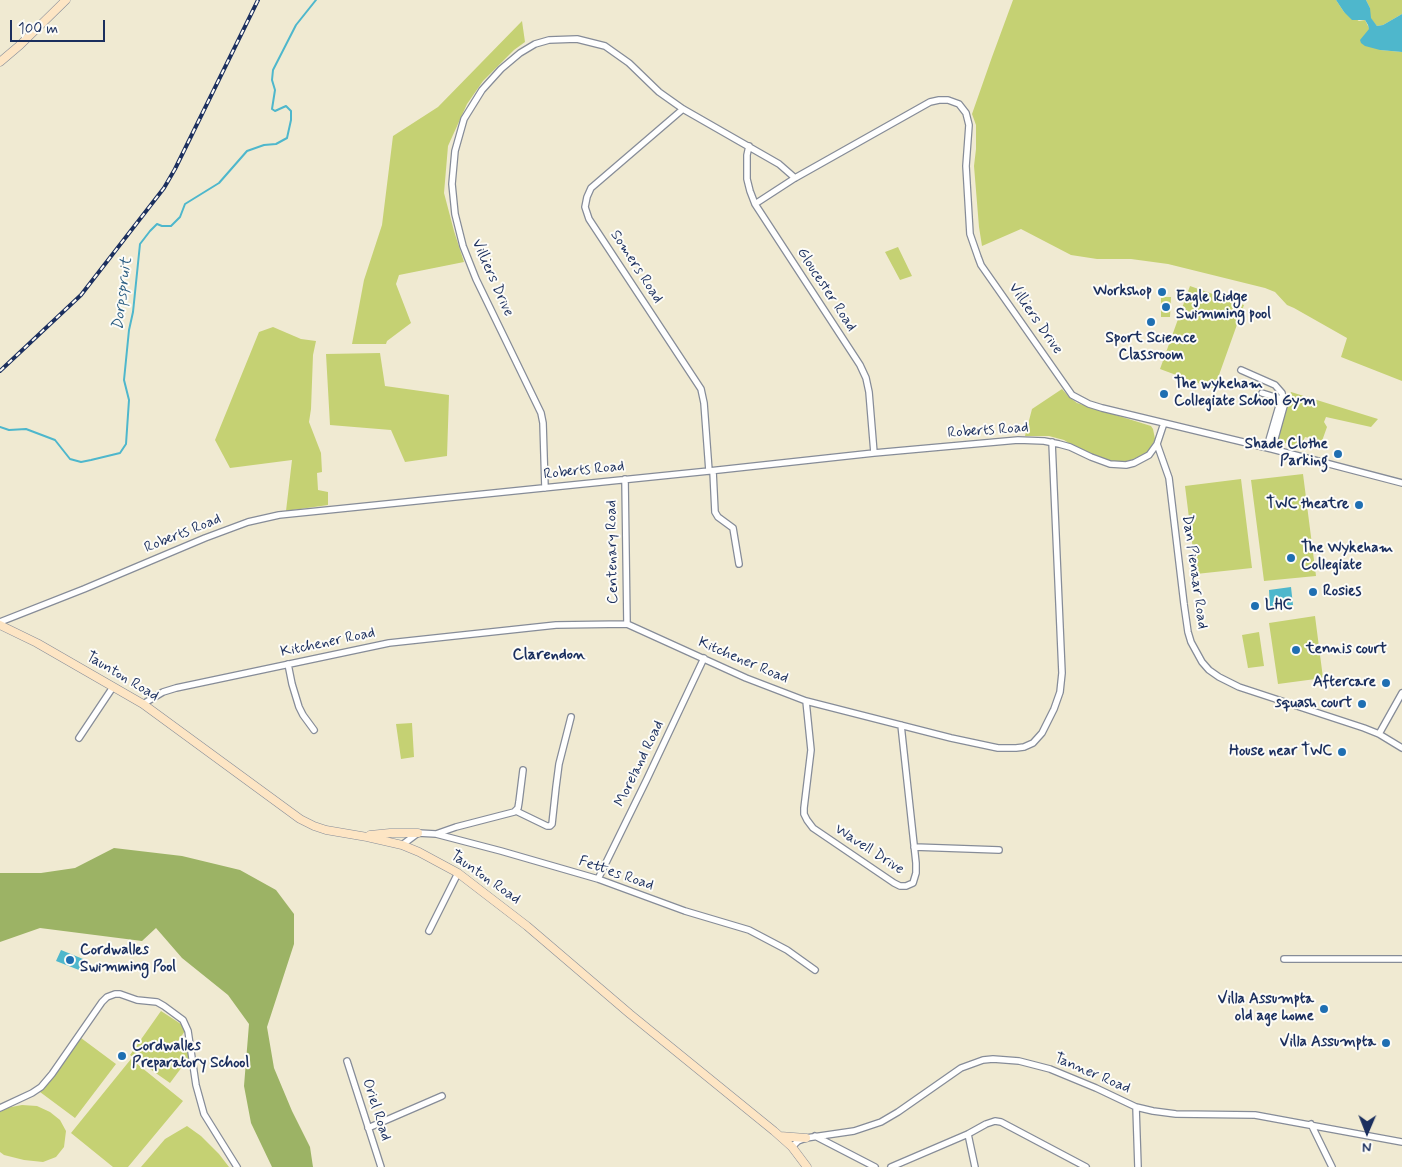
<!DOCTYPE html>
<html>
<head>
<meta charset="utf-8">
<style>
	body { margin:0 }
	#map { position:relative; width:1402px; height:1167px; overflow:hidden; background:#f0ead2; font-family:Mynerve,sans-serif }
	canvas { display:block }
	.north { position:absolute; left:1342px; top:1107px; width:50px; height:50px; -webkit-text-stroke:4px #fdfcf7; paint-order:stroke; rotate:181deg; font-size:14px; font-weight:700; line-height:20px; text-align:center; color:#1b2f5e }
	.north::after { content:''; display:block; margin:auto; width:18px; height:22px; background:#1b2f5e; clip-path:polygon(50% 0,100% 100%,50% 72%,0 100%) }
	.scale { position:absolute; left:10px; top:20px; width:95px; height:22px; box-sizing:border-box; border:2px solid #1b2f5e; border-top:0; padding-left:6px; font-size:15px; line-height:18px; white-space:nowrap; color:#1b2f5e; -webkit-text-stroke:4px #fdfcf7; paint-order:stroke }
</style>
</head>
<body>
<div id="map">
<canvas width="1402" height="1167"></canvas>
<div class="north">N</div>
<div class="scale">100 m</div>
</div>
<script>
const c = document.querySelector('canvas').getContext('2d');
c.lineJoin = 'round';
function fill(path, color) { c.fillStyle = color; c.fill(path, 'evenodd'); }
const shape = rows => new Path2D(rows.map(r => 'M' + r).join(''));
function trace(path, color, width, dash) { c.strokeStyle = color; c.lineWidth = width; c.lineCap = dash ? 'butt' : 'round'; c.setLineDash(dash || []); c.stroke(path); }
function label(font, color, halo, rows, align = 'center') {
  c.font = font + ' Mynerve,sans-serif'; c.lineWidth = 4; c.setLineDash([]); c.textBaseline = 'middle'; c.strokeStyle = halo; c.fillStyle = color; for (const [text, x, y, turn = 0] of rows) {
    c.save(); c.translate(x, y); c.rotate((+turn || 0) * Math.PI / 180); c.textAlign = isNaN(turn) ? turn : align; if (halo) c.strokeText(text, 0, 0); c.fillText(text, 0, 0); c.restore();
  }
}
fill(shape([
	[1013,0,1336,0,1344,12,1359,21,1365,20,1380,50,1402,52,1402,381,1341,357,1347,338,1294,308,1287,305,1275,292,1265,288,1168,264,1131,259,1097,259,1071,255,1021,229,982,246,979,227,974,166,976,149,976,125,972,114,992,57],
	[1366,0,1402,0,1402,14,1383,25,1377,26,1370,18,1370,8],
	[522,21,525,42,514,50,483,81,467,104,448,146,444,193,454,231,464,262,399,275,396,284,411,323,387,341,386,344,352,344,364,280,382,225,393,136,438,107],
	[898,247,912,276,900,280,885,252],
	[1190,286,1244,305,1214,389,1160,369],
	[1161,297,1171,297,1170,317,1161,317],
	[273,327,301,339,316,341,313,355,311,409,309,422,321,453,322,472,317,473,318,490,328,492,328,505,286,511,292,460,230,468,215,440,259,332],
	[380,353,385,386,449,395,447,456,405,462,391,430,330,425,326,354],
	[1062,389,1069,397,1077,403,1151,426,1153,429,1155,439,1150,450,1145,454,1131,460,1123,462,1106,461,1075,447,1064,440,1049,436,1025,436,1032,409],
	[1291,392,1378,419,1371,427,1326,417,1324,422,1327,427,1322,441,1305,437,1300,448,1276,440],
	[1303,474,1316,576,1264,581,1251,480],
	[1241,479,1252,568,1196,574,1185,486],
	[1315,616,1323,678,1278,684,1269,623],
	[1259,632,1264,666,1248,668,1242,635],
	[412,723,414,757,401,759,396,724],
	[161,1011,187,1028,176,1044,191,1055,170,1083,130,1055],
	[81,1038,116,1064,75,1118,40,1092],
	[131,1059,183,1101,128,1167,113,1167,71,1133],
	[22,1105,37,1106,50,1112,60,1120,66,1131,64,1147,56,1157,43,1162,24,1160,4,1155,0,1152,0,1112,6,1108],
	[187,1126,201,1136,219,1154,229,1167,141,1167,165,1139]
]), '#c5d173');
fill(shape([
	[114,848,182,856,240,870,276,890,294,914,294,944,267,1027,274,1068,292,1111,310,1147,313,1167,272,1167,251,1123,244,1086,249,1024,228,995,182,958,156,928,142,941,40,928,0,942,0,873,41,873,75,868]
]), '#9cb365');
fill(shape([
	[1336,0,1366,0,1370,8,1371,18,1377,26,1383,25,1402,14,1402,52,1380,50,1365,46,1361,43,1360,40,1369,29,1368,25,1365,20,1352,20,1344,12],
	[1291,587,1293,605,1270,608,1269,590],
	[61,950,83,959,79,970,56,961]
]), '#4eb7cc');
trace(shape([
	[0,427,9,430,26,429,55,440,70,459,81,462,91,460,120,453,126,444,129,400,124,380,129,330,133,312,140,244,150,231,157,224,162,226,171,226,180,217,185,204,219,183,247,151,264,145,276,144,287,138,291,120,291,111,286,106,275,111,272,109,275,90,272,80,273,70,296,25,316,0]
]), '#4eb7cc', 2);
const street = shape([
	[683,109,591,188,587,197,585,207,589,219,701,389,704,403,709,471],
	[749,146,747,155,747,179,750,191,755,204,860,365,866,378,869,392,874,453],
	[755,204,795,178,930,102,939,100,948,100,959,104,966,113,969,125,966,166,970,234,978,257,981,265,1072,395,1089,404,1102,408,1272,449,1402,483],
	[1241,370,1275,385,1282,393,1284,406,1272,449],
	[1262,393,1281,399,1267,447],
	[1157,444,1169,478,1184,604,1188,632,1191,642,1202,662,1209,670,1219,677,1239,687,1364,728,1379,734,1402,748],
	[713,471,715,512,718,517,733,528,739,564],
	[625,479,627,624],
	[545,488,543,423,541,413,476,279,463,246,455,214,452,184,455,151,464,119,482,90,501,69,520,53,535,44,549,40,577,39,605,46,629,63,659,92,683,109,779,164,795,178],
	[0,622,84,589,205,538,248,522,279,515,709,471,874,453,1018,440,1044,441,1059,444,1070,447,1091,457,1110,464,1126,465,1134,463,1149,455,1157,444,1164,423],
	[288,664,292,684,299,707,303,715,314,730],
	[806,701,811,750,804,808,804,814,807,820,813,828,894,883,900,886,906,886,913,883,916,873,916,863,901,725],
	[143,704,163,692,176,688,389,643,556,625,627,624,746,678,806,701,951,738,998,748,1016,748,1024,747,1033,743,1042,733,1054,709,1060,692,1062,673,1052,442],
	[1379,734,1402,693],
	[79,738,113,687],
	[516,811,547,826,550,826,552,824,556,787,559,764,571,717],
	[436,834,456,827,514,812,518,808,519,802,523,770],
	[402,845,418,833,436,834,501,851,598,879,685,911,749,930,787,950,815,970],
	[914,847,999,850],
	[598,879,647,779,704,658],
	[429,931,458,873],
	[1284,959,1402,959],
	[347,1061,381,1167],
	[1136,1107,1138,1167],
	[0,1108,32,1093,41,1087,52,1074,102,1002,107,997,115,994,120,994,137,1000,157,1002,164,1006,183,1020,188,1031,196,1085,204,1114,237,1167],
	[1311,1124,1332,1167],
	[368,1128,442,1096],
	[968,1134,975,1167],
	[815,1136,875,1167],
	[792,1147,798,1141,806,1138,854,1131,881,1122,898,1112,961,1068,983,1060,993,1059,1019,1061,1050,1069,1096,1088,1136,1107,1153,1111,1176,1114,1255,1115,1402,1142],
	[891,1167,968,1134,986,1124,995,1121,1001,1122,1086,1167]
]);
const secondary = shape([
	[0,62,20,45,66,0],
	[0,625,37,643,143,704,300,819,314,826,326,830,367,837,402,845,419,852,458,873,527,926,630,1014,774,1131,792,1147,807,1167],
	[370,835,390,833,418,833],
	[780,1136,806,1138]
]);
trace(street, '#868c98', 8);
trace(secondary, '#868c98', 9);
trace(street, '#fff', 5.5);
trace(secondary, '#fde5c4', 8);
const rail = shape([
	[0,371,81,295,164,188,175,169,258,0]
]);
trace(rail, '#1b2f5e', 4);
trace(rail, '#fdfcf7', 2, [5.5]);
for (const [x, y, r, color] of [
	[1162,292,5,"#1f6fb2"],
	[1166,307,5,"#1f6fb2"],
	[1151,322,5,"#1f6fb2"],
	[1164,394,5,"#1f6fb2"],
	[1338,454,5,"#1f6fb2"],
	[1359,505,5,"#1f6fb2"],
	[1291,558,5,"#1f6fb2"],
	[1313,592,5,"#1f6fb2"],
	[1255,606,5,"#1f6fb2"],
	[1296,650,5,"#1f6fb2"],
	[1386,683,5,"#1f6fb2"],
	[1362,704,5,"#1f6fb2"],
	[1342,752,5,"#1f6fb2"],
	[70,960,5,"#1f6fb2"],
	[1324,1009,5,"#1f6fb2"],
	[1386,1043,5,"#1f6fb2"],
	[122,1056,5,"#1f6fb2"]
]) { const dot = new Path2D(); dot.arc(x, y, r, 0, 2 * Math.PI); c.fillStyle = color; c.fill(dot); trace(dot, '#fdfcf7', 2); }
label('15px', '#1b2f5e', '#fdfcf7', [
	["Somers Road",636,267,57],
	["Villiers Drive",492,278,66],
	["Gloucester Road",826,290,57],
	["Villiers Drive",1035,319,55],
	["Roberts Road",988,431,-4],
	["Roberts Road",584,471,-6],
	["Roberts Road",183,534,-22],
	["Centenary Road",613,552,-91],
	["Dan Pienaar Road",1194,572,82],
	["Kitchener Road",328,643,-12],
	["Kitchener Road",743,661,23],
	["Taunton Road",122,677,31],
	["Moreland Road",640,764,-64],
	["Wavell Drive",869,850,33],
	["Fettes Road",616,874,19],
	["Taunton Road",485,878,35],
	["Tanner Road",1092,1074,23],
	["Oriel Road",376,1110,72]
]);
label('bold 15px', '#1b2f5e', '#fdfcf7', [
	["Workshop",1152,292],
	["Eagle Ridge",1176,298,"left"],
	["Swimming pool",1176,315,"left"],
	["Sport Science",1151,339,"center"],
	["Classroom",1151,356,"center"],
	["The wykeham",1174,385,"left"],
	["Collegiate School Gym",1174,402,"left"],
	["Shade Clothe",1328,445],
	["Parking",1328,462],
	["TWC theatre",1349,505],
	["The Wykeham",1301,549,"left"],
	["Collegiate",1301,566,"left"],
	["Rosies",1323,592,"left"],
	["LHC",1265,606,"left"],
	["tennis court",1306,650,"left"],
	["Aftercare",1376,683],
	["squash court",1352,704],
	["House near TWC",1332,752],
	["Cordwalles",80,951,"left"],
	["Swimming Pool",80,968,"left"],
	["Villa Assumpta",1314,1000],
	["old age home",1314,1017],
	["Villa Assumpta",1376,1043],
	["Cordwalles",132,1047,"left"],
	["Preparatory School",132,1064,"left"]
], 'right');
label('italic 16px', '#2d5f84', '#fdfcf7', [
	["Dorpspruit",123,294,-83]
]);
label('bold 16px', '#1b2f5e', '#fdfcf7', [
	["Clarendon",549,656]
]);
</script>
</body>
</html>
